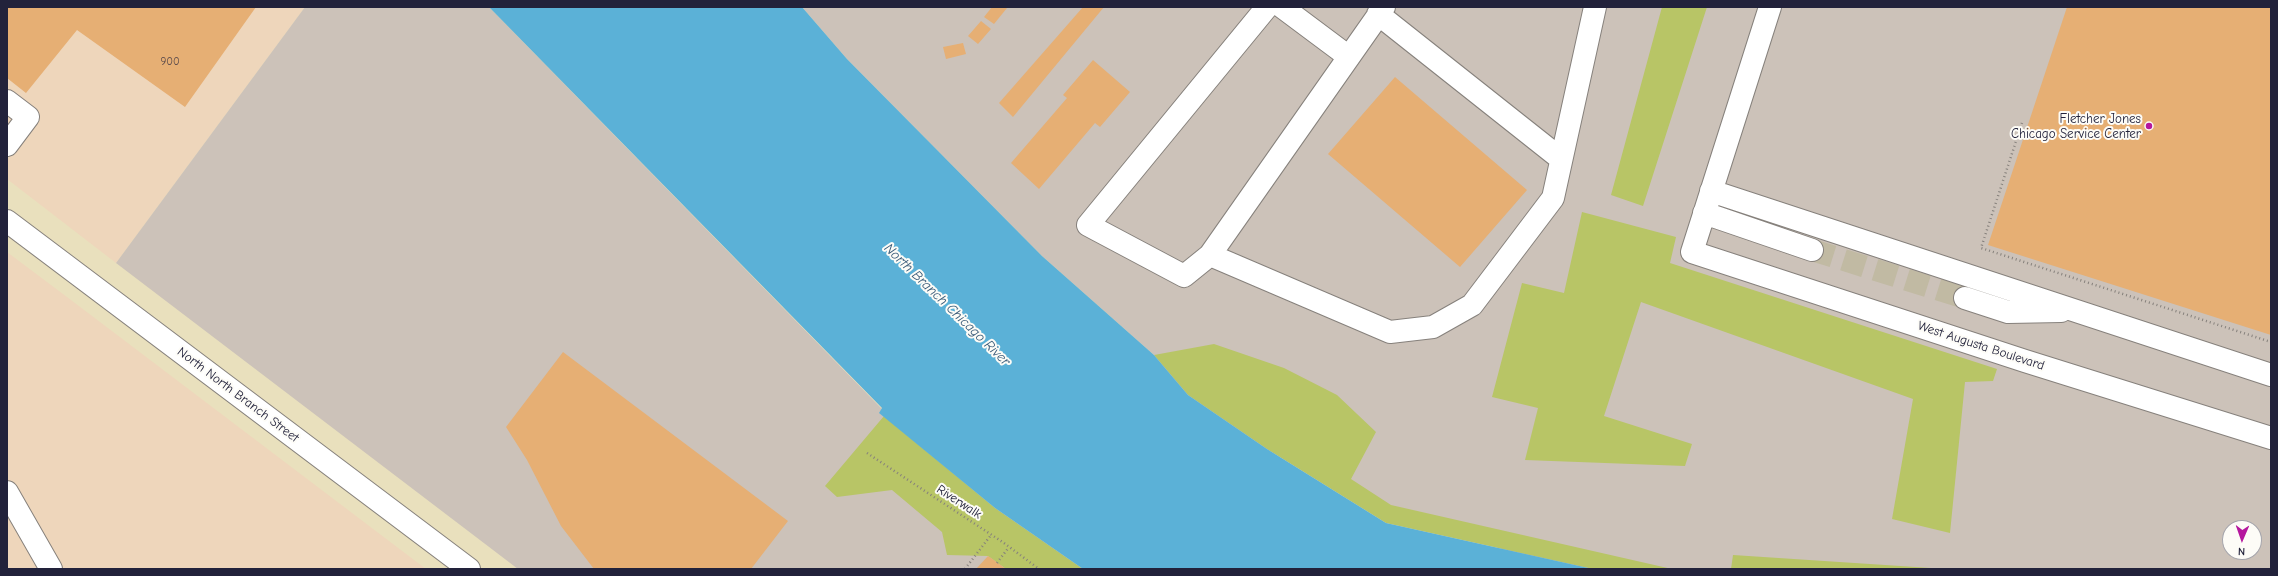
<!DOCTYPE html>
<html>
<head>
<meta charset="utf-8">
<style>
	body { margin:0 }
	#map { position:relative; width:2278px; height:576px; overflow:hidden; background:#e9e0bd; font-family:"Comic Neue",sans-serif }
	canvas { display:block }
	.frame { position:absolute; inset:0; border:8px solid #22223b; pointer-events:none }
	.north { position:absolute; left:2222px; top:520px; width:40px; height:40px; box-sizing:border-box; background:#fdfcf7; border:1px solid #a5a5ac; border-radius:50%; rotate:182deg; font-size:11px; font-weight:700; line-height:16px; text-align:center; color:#22223b }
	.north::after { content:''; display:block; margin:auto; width:14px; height:18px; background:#b5179e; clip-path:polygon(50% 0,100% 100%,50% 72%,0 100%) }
</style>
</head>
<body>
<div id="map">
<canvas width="2278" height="576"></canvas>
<div class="frame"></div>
<div class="north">N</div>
</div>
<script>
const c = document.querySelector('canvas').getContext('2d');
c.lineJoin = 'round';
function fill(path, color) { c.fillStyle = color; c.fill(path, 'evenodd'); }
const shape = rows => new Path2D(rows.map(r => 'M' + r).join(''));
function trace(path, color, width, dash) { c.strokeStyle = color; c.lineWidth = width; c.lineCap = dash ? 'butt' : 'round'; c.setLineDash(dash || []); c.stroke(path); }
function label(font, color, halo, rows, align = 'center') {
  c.font = font + ' "Comic Neue",sans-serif'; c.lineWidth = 4; c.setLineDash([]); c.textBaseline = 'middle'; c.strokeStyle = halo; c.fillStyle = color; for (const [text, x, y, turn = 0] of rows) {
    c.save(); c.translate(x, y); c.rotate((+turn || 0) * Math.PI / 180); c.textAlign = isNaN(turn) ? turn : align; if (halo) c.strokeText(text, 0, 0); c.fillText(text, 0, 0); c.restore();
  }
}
fill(shape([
	[7,7,305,7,116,263,7,179],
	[7,252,67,297,426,569,7,569]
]), '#eed6bb');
fill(shape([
	[305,7,489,7,882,409,880,413,995,508,1083,569,518,569,116,263],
	[802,7,2271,7,2271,569,1593,569,1504,550,1308,473,1267,449,1188,395,1154,355,1042,256,847,59],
	[2230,528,2254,528,2254,552,2230,552]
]), '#ccc2b9');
fill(shape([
	[1662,7,1707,7,1643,206,1611,195],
	[1582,212,1676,237,1670,263,1997,369,1993,381,1965,382,1950,533,1892,519,1913,399,1641,302,1604,416,1692,444,1685,466,1525,460,1538,408,1492,397,1522,283,1564,293],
	[1214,344,1284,368,1337,395,1376,432,1351,479,1391,505,1672,569,1593,569,1386,523,1267,449,1188,395,1154,355],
	[884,416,995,508,1083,569,1006,569,988,556,947,555,942,532,892,490,837,497,825,486],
	[1733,555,1946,569,1731,569]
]), '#b8c566');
fill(shape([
	[489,7,802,7,847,59,1042,256,1154,355,1188,395,1267,449,1386,523,1593,569,1083,569,995,508,879,413,882,408]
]), '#5bb1d7');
fill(shape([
	[7,7,256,7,185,107,77,30,26,93,7,78],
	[992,7,1007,8,994,24,984,17],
	[1083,7,1104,7,1013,117,999,103],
	[2067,7,2271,7,2271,335,1988,245],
	[981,21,991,29,978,44,968,36],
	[963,43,966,54,946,59,943,47],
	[1093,60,1130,92,1100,127,1095,123,1039,189,1011,163,1067,98,1063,95],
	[1395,77,1527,190,1460,267,1328,154],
	[563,352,788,521,751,569,594,569,561,526,527,460,506,427],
	[988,556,991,558,1006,569,976,569]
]), '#e6af74');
trace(shape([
	[1812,250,1965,298]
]), '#c1baa3', 22, [22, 11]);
const minor = shape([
	[1282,7,1349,57],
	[1384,7,1210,255,1390,332,1433,327,1472,305,1553,198,1595,7],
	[1770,7,1692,252,2025,361,2271,438],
	[1378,14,1561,159],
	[7,101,28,117,7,145],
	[1711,191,2271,375],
	[1704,213,1812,250],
	[7,221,469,569],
	[1210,255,1184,276,1088,225,1267,7],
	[1965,298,2008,312,2061,311],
	[7,492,51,569]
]);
trace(minor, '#86817c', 24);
trace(shape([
	[2022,123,1981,248,2271,342],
	[867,453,1004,543,1039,569],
	[997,563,1009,547],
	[965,569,991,535]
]), '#86817c', 2.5, [1, 3]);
trace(minor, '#fff', 22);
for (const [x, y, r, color] of [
	[2149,126,4,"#b5179e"]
]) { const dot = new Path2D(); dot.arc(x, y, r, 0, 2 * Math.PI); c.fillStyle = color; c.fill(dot); trace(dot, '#fdfcf7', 1.5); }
label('11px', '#534549', null, [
	["900",170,62]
]);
label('13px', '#22223b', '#fdfcf7', [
	["Fletcher Jones",2141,119],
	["Chicago Service Center",2141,134]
], 'right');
label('13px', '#22223b', '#fdfcf7', [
	["West Augusta Boulevard",1981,346,18],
	["North North Branch Street",238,395,37],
	["Riverwalk",959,502,33]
]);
label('italic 14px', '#395b79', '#fdfcf7', [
	["North Branch Chicago River",947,305,44]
]);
</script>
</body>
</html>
